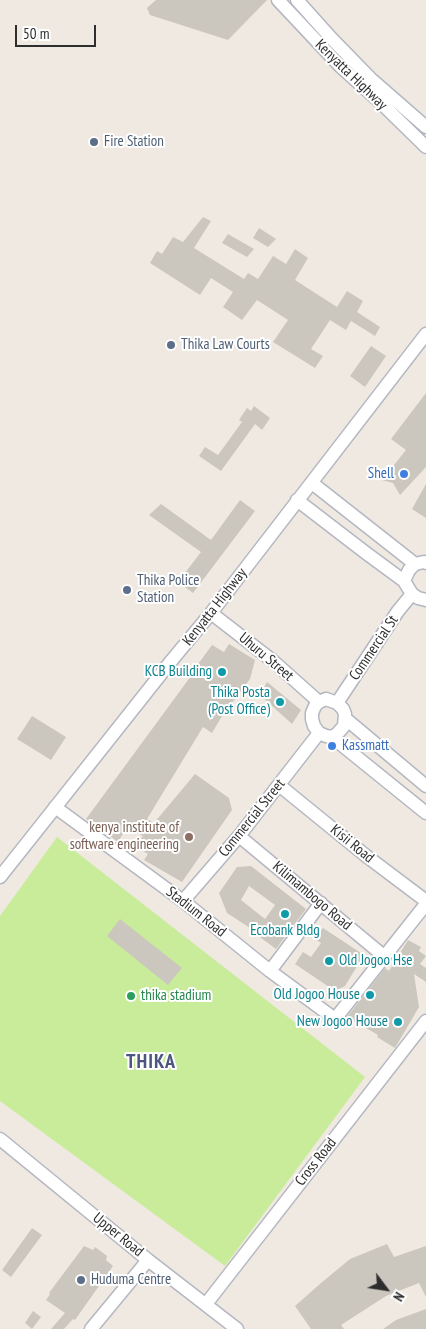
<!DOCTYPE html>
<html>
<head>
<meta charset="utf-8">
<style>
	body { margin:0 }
	#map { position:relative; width:426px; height:1329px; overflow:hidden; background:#efe9e1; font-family:"PT Sans Narrow",sans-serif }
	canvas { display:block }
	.north { position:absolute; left:361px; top:1264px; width:50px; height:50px; -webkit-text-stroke:4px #fff; paint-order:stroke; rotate:121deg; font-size:14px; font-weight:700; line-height:20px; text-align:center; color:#2e2e2e }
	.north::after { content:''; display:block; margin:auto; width:18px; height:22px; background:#2e2e2e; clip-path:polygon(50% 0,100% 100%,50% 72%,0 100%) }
	.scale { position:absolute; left:15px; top:25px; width:81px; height:22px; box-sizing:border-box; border:2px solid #2e2e2e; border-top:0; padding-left:6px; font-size:15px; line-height:18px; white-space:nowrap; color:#2e2e2e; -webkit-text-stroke:4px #fff; paint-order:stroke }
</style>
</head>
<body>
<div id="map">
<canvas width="426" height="1329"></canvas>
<div class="north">N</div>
<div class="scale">50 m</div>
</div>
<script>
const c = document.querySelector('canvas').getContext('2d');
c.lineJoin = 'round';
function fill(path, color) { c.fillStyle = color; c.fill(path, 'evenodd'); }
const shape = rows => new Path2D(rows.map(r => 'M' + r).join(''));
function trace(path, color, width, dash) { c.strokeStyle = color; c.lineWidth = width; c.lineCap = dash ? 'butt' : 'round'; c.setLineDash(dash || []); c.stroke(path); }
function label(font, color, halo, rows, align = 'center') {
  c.font = font + ' "PT Sans Narrow",sans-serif'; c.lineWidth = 4; c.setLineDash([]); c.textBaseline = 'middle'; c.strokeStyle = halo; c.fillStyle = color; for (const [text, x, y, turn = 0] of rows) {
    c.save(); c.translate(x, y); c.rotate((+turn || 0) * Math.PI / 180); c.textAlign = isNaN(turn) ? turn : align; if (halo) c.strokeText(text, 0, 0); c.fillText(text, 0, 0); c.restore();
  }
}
fill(shape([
	[57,837,365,1077,225,1266,0,1101,0,916]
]), '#c9ec9a');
fill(shape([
	[156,0,267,0,228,40,150,15,147,8],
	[203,217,211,221,194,248,244,279,248,273,258,279,273,256,286,264,295,249,308,258,295,280,337,307,347,291,363,301,357,312,380,327,375,336,351,321,346,330,330,320,311,349,323,356,315,368,273,342,288,320,257,300,242,320,223,307,233,292,211,278,200,295,150,263,157,251,162,254,173,237,183,242],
	[259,228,276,239,268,247,253,238],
	[228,234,254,249,247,257,222,243],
	[371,346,386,356,365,387,350,376],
	[426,393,426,467,400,495,393,483,382,480,406,450,391,439],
	[254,406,270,418,262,430,255,424,221,471,199,456,205,447,218,455,242,422,239,420,247,408,251,411],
	[426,484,426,518,412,509],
	[240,500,255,511,193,593,178,582,201,552,149,515,161,504,211,540],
	[229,644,255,660,250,679,229,707,228,706,212,733,203,727,147,819,154,823,195,774,229,798,232,810,182,882,144,860,148,854,135,846,143,836,127,827,118,842,86,819,191,676,190,675,212,645,224,652],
	[267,682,301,710,292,724,260,695],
	[32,716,66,737,51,760,17,739],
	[251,866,306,909,276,949,249,929,250,928,227,913,219,893,237,867],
	[249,886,275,905,265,919,241,900],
	[120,919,182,968,168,985,107,936],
	[323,928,364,955,345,986,335,991,295,964,303,952,311,957,321,943,315,939],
	[408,940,421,947,419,951,426,956,420,964,426,968,426,982,414,974,419,1007,395,1048,377,1037,378,1035,347,1017,385,968,389,971],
	[32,1228,42,1235,11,1277,2,1270],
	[387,1244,394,1257,426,1246,426,1297,419,1283,386,1296,341,1325,344,1329,311,1329,295,1306,321,1283,350,1259],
	[84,1246,93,1250,95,1247,107,1256,106,1260,113,1266,75,1320,73,1319,64,1329,51,1329,65,1313,46,1300,50,1294,49,1293],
	[426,1309,426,1329,383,1329,396,1320],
	[33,1311,41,1317,32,1329,25,1323]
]), '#cbc7bf');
const street = shape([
	[278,0,341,67,380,102,426,147],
	[297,0,332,39,371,79,426,127],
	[312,483,415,564],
	[297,500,366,553,404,581],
	[426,563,424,562,415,564,409,570,404,581,412,594,418,598,426,600],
	[211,613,273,661,319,702],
	[326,699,337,703,343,709,345,714,344,726,337,734,332,737,326,736,319,733,314,726,312,719,312,713,315,706,319,702,326,699],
	[337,703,398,611,412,594],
	[346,719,426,786],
	[332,737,426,813],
	[279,785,365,855,426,901],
	[55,807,183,901,270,971,335,1019,426,904],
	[239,836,385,957],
	[0,877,172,660,211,613,426,334],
	[183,901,239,836,319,733],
	[270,971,321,903],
	[0,1139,148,1260,237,1329],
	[206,1304,426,1021],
	[91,1329,148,1260]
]);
trace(street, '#b4b7c1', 15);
trace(street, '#fff', 12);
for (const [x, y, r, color] of [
	[94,142,5,"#5c6f8a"],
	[171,345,5,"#5c6f8a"],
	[404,474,5,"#3f7fe0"],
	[127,590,5,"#5c6f8a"],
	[222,672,5,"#0f9aa8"],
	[280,702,5,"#0f9aa8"],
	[332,746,5,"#3f7fe0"],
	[189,837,5,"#8d6e63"],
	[285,914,5,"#0f9aa8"],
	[329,961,5,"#0f9aa8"],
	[370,995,5,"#0f9aa8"],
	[131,996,5,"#2e9e5b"],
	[398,1022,5,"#0f9aa8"],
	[81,1280,5,"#5c6f8a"]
]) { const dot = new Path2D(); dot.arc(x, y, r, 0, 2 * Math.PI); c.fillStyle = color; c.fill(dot); trace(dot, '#fff', 2); }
label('15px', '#2e2e2e', '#fff', [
	["Kenyatta Highway",351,75,44],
	["Kenyatta Highway",215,607,-52],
	["Commercial St",374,648,-56],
	["Uhuru Street",266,657,40],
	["Commercial Street",252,818,-51],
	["Kisii Road",352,844,39],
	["Kilimambogo Road",312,896,40],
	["Stadium Road",196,912,38],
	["Cross Road",316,1162,-52],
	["Upper Road",118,1235,39]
]);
label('15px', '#4e5e75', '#fff', [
	["Fire Station",104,142],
	["Thika Law Courts",181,345],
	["Thika Police",137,581],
	["Station",137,598],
	["Huduma Centre",91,1280]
], 'left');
label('15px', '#366cbe', '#fff', [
	["Shell",394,474],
	["Kassmatt",342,746,"left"]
], 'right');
label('15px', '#0d838f', '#fff', [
	["KCB Building",212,672],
	["Thika Posta",270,693],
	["(Post Office)",270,710],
	["Ecobank Bldg",285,931,"center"],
	["Old Jogoo Hse",339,961,"left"],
	["Old Jogoo House",360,995],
	["New Jogoo House",388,1022]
], 'right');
label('15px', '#785e54', '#fff', [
	["kenya institute of",179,828],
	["software engineering",179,845]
], 'right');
label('15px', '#27864d', '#fff', [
	["thika stadium",141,996]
], 'left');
c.letterSpacing = '1px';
label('bold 20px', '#4d5680', '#fff', [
	["THIKA",151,1062]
]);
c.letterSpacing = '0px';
</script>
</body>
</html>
